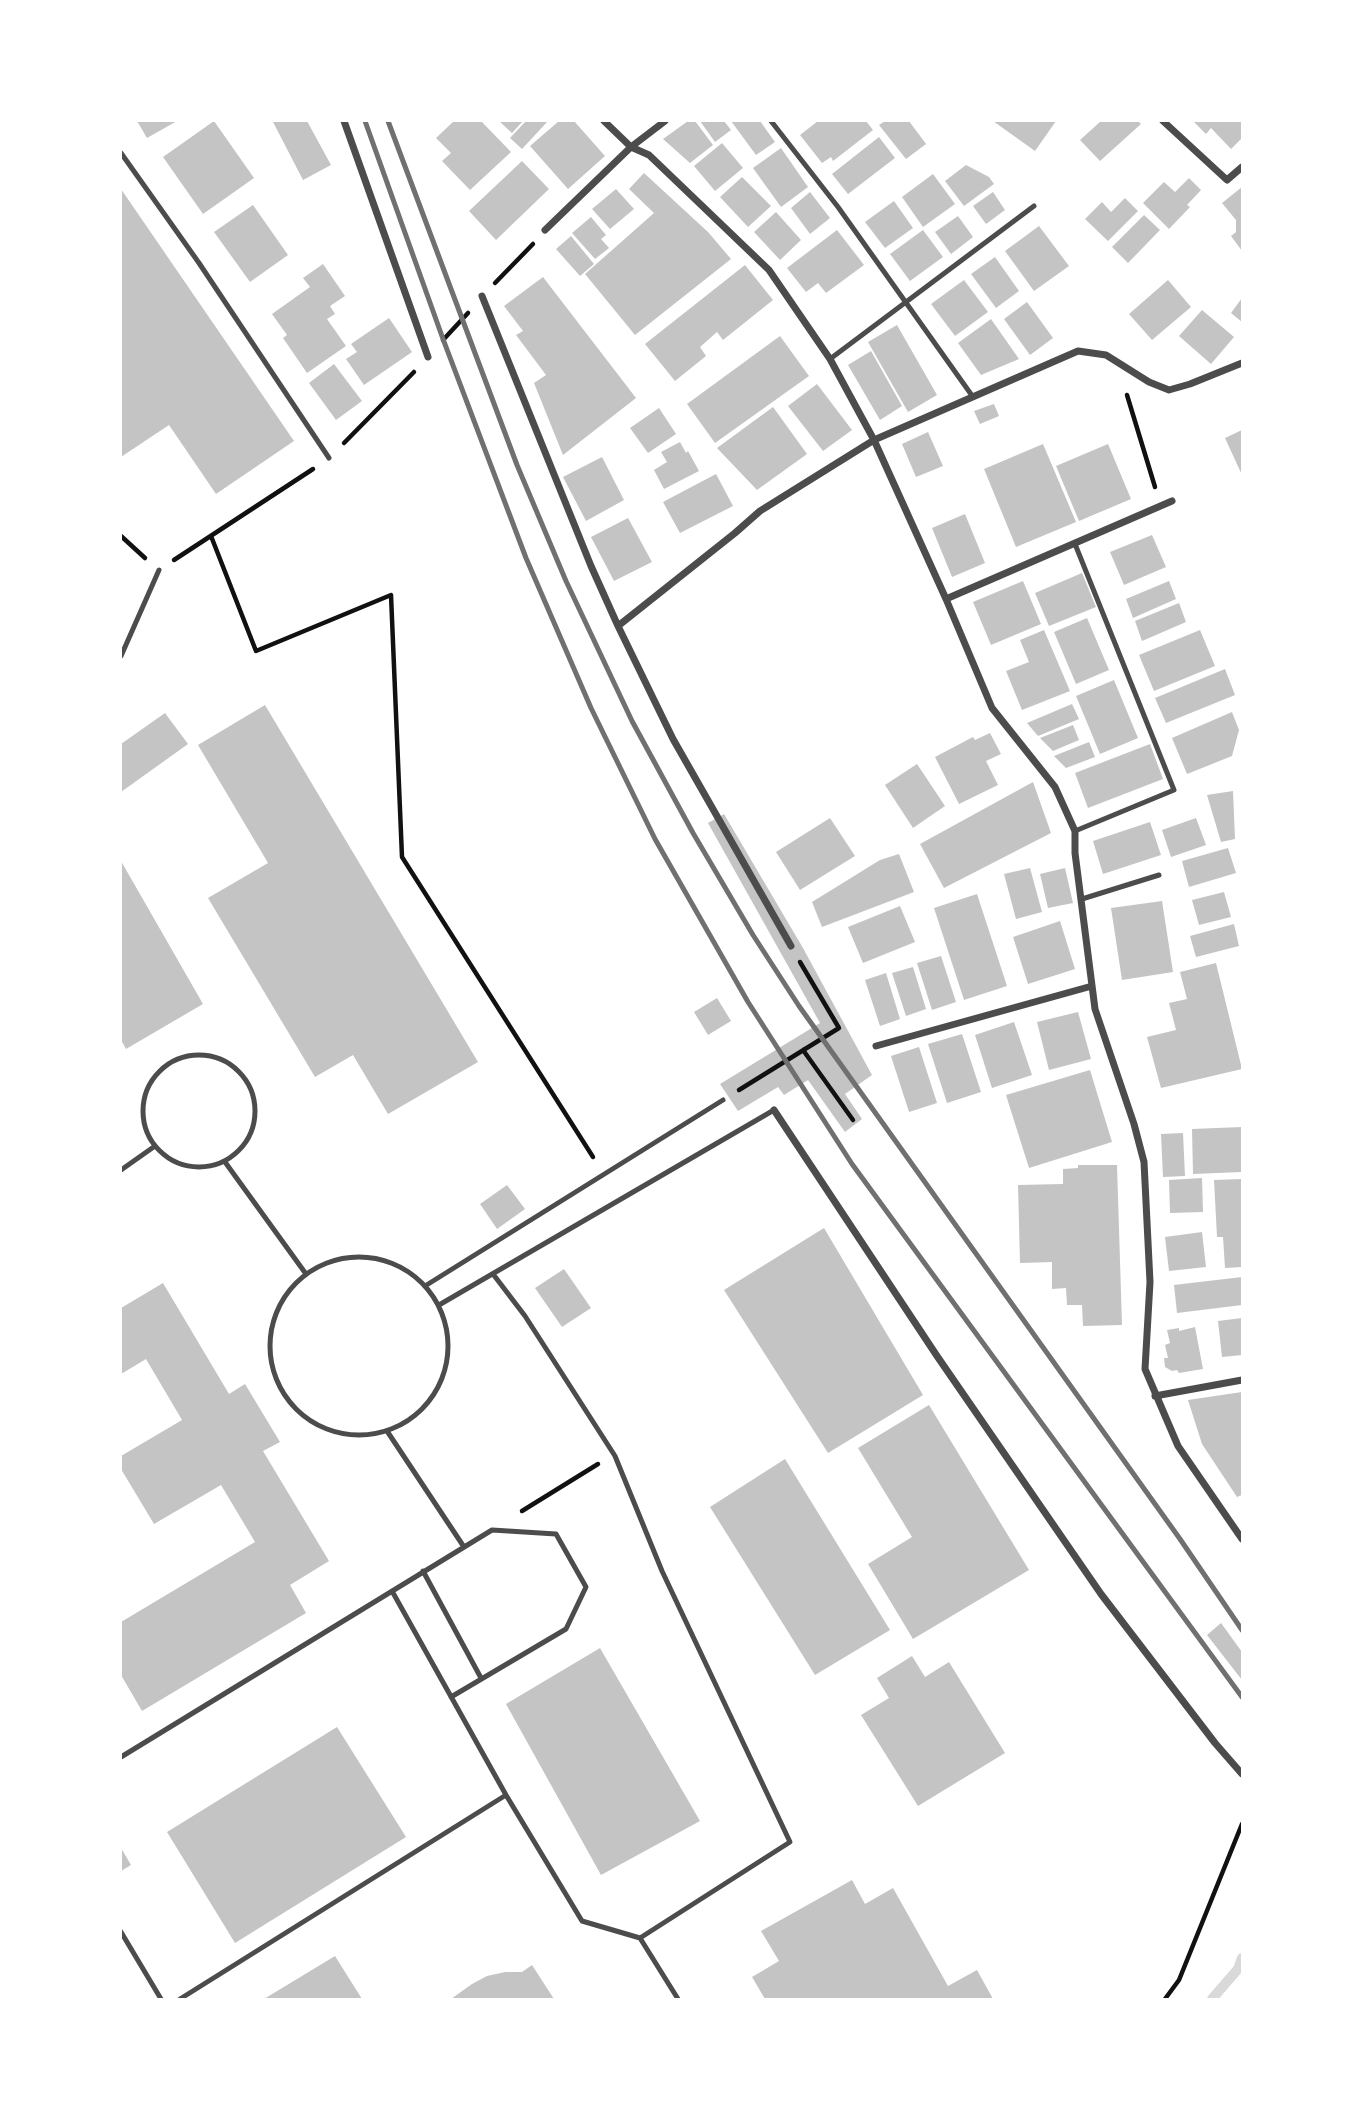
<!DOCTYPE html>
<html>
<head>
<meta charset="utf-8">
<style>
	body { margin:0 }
	#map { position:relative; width:1363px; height:2120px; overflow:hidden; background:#fff; font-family:"Crimson Pro",serif }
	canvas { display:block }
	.frame { position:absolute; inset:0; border:122px solid #fff; pointer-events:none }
</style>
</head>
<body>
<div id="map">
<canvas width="1363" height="2120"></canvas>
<div class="frame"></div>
</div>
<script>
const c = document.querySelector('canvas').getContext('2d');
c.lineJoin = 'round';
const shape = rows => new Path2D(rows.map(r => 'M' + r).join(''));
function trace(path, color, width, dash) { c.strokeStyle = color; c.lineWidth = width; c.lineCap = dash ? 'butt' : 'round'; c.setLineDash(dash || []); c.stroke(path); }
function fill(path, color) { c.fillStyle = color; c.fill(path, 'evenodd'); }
trace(shape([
	[1212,1999,1238,1969,1242,1958]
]), '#d9d9d9', 10);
fill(shape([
	[137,121,177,121,147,138],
	[214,121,254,178,203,214,163,157],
	[275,121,307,121,331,165,303,180,273,122],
	[454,121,481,121,511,152,470,190,442,161,451,153,436,138],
	[499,121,523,121,512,133],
	[526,121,548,121,522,149,510,138],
	[559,121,574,121,605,156,568,189,530,146],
	[688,121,695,121,713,145,690,163,663,139],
	[700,121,724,121,731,130,715,142],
	[731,121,760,121,775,142,756,155],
	[818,121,866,121,873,130,833,161,831,157,822,163,800,135],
	[885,121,909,121,926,144,906,159,879,125],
	[993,121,1056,121,1035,151],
	[1101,121,1138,121,1141,124,1100,161,1080,140],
	[1193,121,1242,121,1242,138,1231,149,1211,128,1206,134],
	[879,137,895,158,848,194,832,174],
	[722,143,743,168,715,191,694,166],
	[781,148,808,187,781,207,753,168],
	[522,161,549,189,496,240,469,211],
	[966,165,989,177,994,184,964,206,945,181],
	[644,173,708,232,731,259,635,335,585,274,654,213,629,189],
	[933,174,955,204,923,227,902,197],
	[742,177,771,206,748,227,720,197],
	[1189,178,1201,190,1187,205,1190,207,1169,229,1143,203,1164,182,1175,192],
	[1242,187,1242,251,1231,236,1236,232,1236,220,1222,203],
	[121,189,294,441,216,494,169,425,121,457],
	[616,189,634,209,610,229,592,209],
	[810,192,830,218,810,234,791,208],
	[993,192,1005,210,986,224,973,206],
	[1125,198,1138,211,1108,241,1085,219,1102,202,1111,212],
	[894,201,913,228,885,248,865,222],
	[253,205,288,255,250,282,214,232],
	[776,212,801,240,780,260,754,232],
	[1144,215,1160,230,1128,263,1112,247],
	[958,216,973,237,951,254,935,232],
	[591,217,606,235,601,239,609,248,595,259,572,233],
	[1039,226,1069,266,1034,291,1005,251],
	[837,230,864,265,826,293,818,283,806,292,787,268],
	[923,230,943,257,910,281,890,254],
	[571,236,594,264,580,276,556,249],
	[995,257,1019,291,996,308,971,274],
	[323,264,345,296,330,306,335,314,327,319,346,346,307,373,283,338,287,335,272,314,310,287,303,278],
	[745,265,773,300,723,340,717,332,700,347,706,356,675,381,645,344],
	[543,277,636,398,563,455,534,383,546,375,516,335,523,331,504,306],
	[964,280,988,312,955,336,931,304],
	[1168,280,1191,307,1152,340,1129,314],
	[1242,298,1242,322,1231,313],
	[1027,302,1053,338,1030,355,1004,319],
	[1202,310,1234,337,1211,364,1179,336],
	[389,318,412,352,364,385,346,359,357,352,351,344],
	[991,319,1019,359,981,375,958,343],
	[897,325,937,395,908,412,868,342],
	[780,336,809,376,715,443,687,404],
	[871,351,902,406,880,420,848,365],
	[334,364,362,401,336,420,309,383],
	[817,384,852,430,823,451,788,406],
	[994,404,999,416,980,424,974,411],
	[773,407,807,454,757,490,717,448],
	[659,408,676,434,648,453,630,428],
	[1242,430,1242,475,1225,438],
	[928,432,943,466,916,477,902,444],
	[680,442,686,453,688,451,699,471,664,489,654,470,667,462,661,452],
	[1043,444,1076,522,1016,547,984,469],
	[1108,444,1131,499,1079,521,1056,466],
	[602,457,624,500,586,521,563,477],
	[716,474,733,506,680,533,663,502],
	[965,514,985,563,952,577,932,528],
	[628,518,652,562,614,581,591,537],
	[1152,535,1166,567,1124,585,1110,552],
	[1082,573,1096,607,1049,626,1035,593],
	[1023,581,1041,624,991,645,973,602],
	[1169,581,1176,599,1133,618,1126,599],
	[1179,603,1186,622,1142,641,1135,621],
	[1087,618,1109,670,1076,684,1054,632],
	[1044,630,1070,691,1022,710,1006,671,1029,662,1020,640],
	[1200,630,1215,666,1154,691,1139,655],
	[1225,669,1235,695,1166,723,1155,698],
	[1114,680,1138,738,1100,754,1076,696],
	[1072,704,1079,719,1038,736,1027,723],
	[265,705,478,1062,388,1114,353,1055,315,1077,208,898,268,863,198,745],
	[1232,712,1239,730,1232,756,1187,774,1172,738],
	[165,713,188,744,121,792,121,744],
	[1073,725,1079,740,1053,751,1040,738],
	[990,733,1001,754,986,761,998,785,959,804,935,757,973,737,975,740],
	[1089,742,1095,757,1066,768,1054,756],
	[1150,744,1163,779,1088,808,1075,773],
	[917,764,945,806,913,828,885,785],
	[1033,782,1051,833,944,888,920,844],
	[1233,791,1235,839,1221,842,1207,795],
	[724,814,803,948,872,1075,845,1094,862,1119,845,1132,808,1080,784,1095,778,1087,738,1111,720,1084,820,1023,708,823],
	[830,818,855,856,800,890,776,852],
	[1196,818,1206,845,1171,857,1162,830],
	[1150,822,1161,855,1103,874,1093,841],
	[1228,848,1236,873,1189,887,1182,861],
	[899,854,914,892,822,927,812,902,880,860],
	[121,861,203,1004,126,1049,121,1040],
	[1030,868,1042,912,1016,919,1004,874],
	[1065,868,1073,903,1048,908,1040,874],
	[1224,892,1231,917,1199,925,1192,900],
	[977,894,1007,986,964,1000,934,908],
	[1162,901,1173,972,1122,980,1111,908],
	[900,906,915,942,863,963,848,927],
	[1060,921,1075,969,1028,984,1013,937],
	[1234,924,1239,946,1196,957,1190,936],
	[941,956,956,1002,932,1010,917,963],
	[1216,963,1242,1069,1161,1088,1147,1037,1176,1030,1169,1003,1187,999,1180,972],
	[913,967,926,1009,906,1016,892,973],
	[886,973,900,1019,880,1026,865,980],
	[717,998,731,1021,708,1035,694,1012],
	[1078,1012,1091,1059,1049,1070,1037,1022],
	[1014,1022,1032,1075,992,1088,975,1035],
	[962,1034,981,1092,947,1103,928,1044],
	[919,1047,937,1103,909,1112,891,1056],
	[1090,1070,1112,1142,1029,1168,1006,1095],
	[1242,1127,1242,1172,1193,1174,1192,1129],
	[1183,1133,1185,1176,1163,1177,1161,1134],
	[1078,1165,1117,1165,1122,1325,1083,1326,1082,1305,1067,1305,1066,1288,1052,1289,1052,1262,1020,1263,1018,1185,1063,1184,1063,1169,1078,1168],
	[1202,1178,1203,1212,1170,1213,1169,1180],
	[1242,1179,1242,1267,1225,1268,1223,1237,1217,1237,1214,1180],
	[507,1185,525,1209,497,1229,480,1204],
	[824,1228,923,1395,828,1453,724,1290],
	[1202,1232,1206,1267,1169,1271,1165,1237],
	[564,1269,591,1308,562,1327,535,1288],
	[1242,1277,1242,1305,1177,1313,1174,1285],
	[163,1283,229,1394,245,1384,280,1442,263,1451,329,1561,290,1585,306,1613,142,1711,121,1675,121,1622,255,1542,221,1485,154,1524,121,1469,121,1456,182,1420,146,1359,121,1374,121,1308],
	[1242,1318,1242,1355,1222,1357,1218,1321],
	[1195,1327,1203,1369,1179,1373,1177,1370,1172,1371,1165,1367,1164,1358,1168,1358,1165,1345,1170,1343,1167,1330,1179,1328,1179,1331],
	[1242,1392,1242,1495,1237,1497,1202,1444,1188,1400],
	[929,1405,1029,1570,913,1639,868,1564,912,1537,858,1448],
	[785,1459,890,1630,815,1675,710,1507],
	[1221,1623,1242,1652,1242,1680,1207,1635],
	[600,1648,700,1821,601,1875,506,1704],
	[912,1656,925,1677,949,1662,1005,1753,918,1806,861,1715,889,1698,877,1678],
	[337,1727,406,1837,235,1943,167,1832],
	[121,1848,131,1865,121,1871],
	[852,1880,865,1904,893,1888,948,1986,977,1970,993,1999,765,1999,752,1977,779,1961,761,1931],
	[335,1956,362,1999,264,1999],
	[532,1965,554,1999,451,1999,472,1984,487,1976,505,1972,522,1972]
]), '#c4c4c4');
trace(shape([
	[495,283,533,244],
	[443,340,468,313],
	[1127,395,1155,487],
	[344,443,414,372],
	[121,536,145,558],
	[211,536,256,651,391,595,402,857,593,1157],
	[174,560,313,469],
	[803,1050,853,1120],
	[739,1090,839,1028,800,962],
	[522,1511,598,1464],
	[1165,1999,1179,1980,1242,1824]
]), '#111', 4.5);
trace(shape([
	[771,121,838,207,973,397],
	[121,153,199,263,329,458],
	[830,359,1034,206],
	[121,656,159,570],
	[1075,831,1174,790,1075,544],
	[1082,899,1159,875],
	'143 1111a56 56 0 1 1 112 0a56 56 0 1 1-112 0Z',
	[225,1162,306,1274],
	[121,1170,155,1146],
	'270 1346a89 89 0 1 1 178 0a89 89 0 1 1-178 0Z',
	[493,1274,525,1316,615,1456,662,1571,790,1842,640,1938],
	[425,1286,723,1100],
	[439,1305,774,1110],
	[387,1431,464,1547],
	[423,1571,481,1678],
	[392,1591,506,1795,582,1921,640,1938,678,1999],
	[121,1757,492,1530,556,1534,586,1587,566,1629,451,1697],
	[121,1932,161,1999],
	[180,1999,506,1795]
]), '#4c4c4c', 5);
trace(shape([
	[344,121,428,357],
	[604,121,631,147,649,155,769,270,830,359,874,440,946,599,992,708,1055,787,1075,831,1075,853,1095,1009,1134,1124,1144,1162,1150,1282,1145,1369,1178,1446,1242,1539],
	[1163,121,1227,180,1242,167],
	[545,230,631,147,665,121],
	[482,296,591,566,618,626,673,739,791,946],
	[946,599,1172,501],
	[618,626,735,533,760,511,874,440,1078,351,1106,355,1149,382,1169,390,1190,384,1242,363],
	[876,1046,1092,986],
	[774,1110,937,1356,1101,1594,1215,1743,1242,1774],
	[1155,1396,1242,1380]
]), '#4c4c4c', 7);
trace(shape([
	[365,121,443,339,526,558,591,708,655,839,748,1002,852,1164,1242,1697],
	[388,121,517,465,566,581,632,721,693,833,753,935,799,1006,1180,1539,1242,1630]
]), '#707070', 5);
</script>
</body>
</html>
